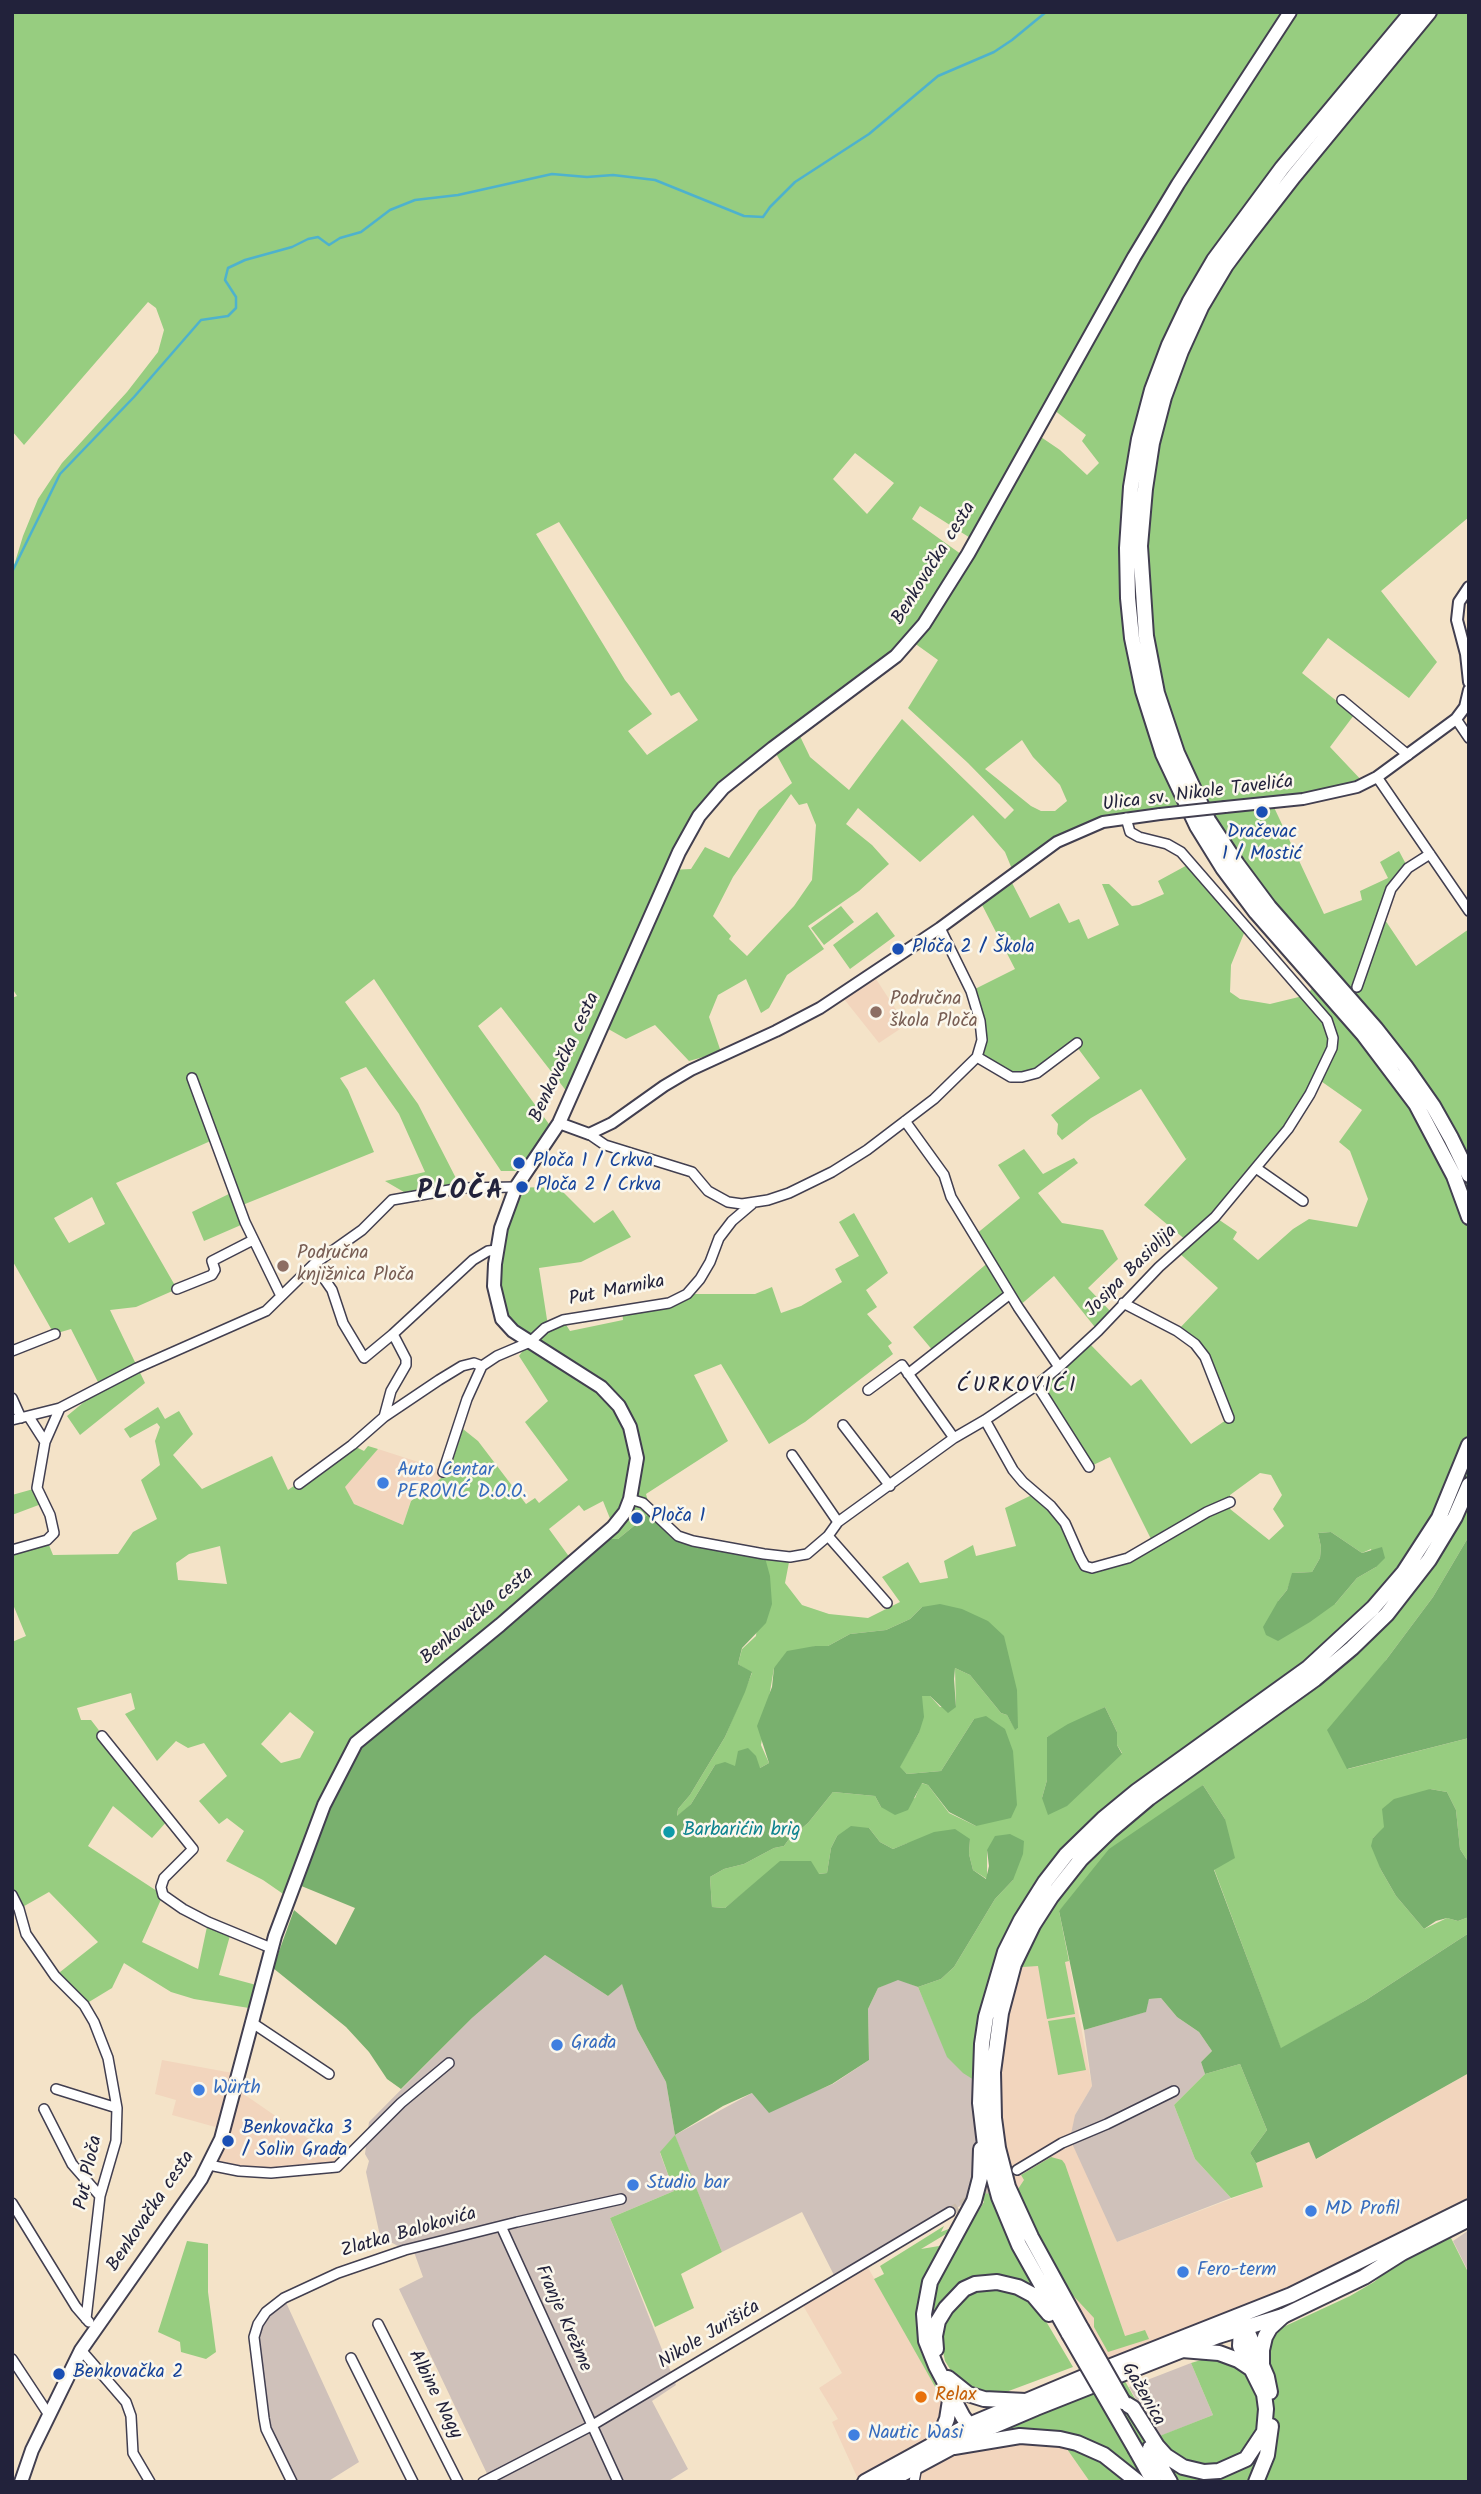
<!DOCTYPE html>
<html>
<head>
<meta charset="utf-8">
<style>
	body { margin:0 }
	#map { position:relative; width:1481px; height:2494px; overflow:hidden; background:#f4e3c8; font-family:Kalam,sans-serif }
	canvas { display:block }
	.frame { position:absolute; inset:0; border:14px solid #22223b; pointer-events:none }
</style>
</head>
<body>
<div id="map">
<canvas width="1481" height="2494"></canvas>
<div class="frame"></div>
</div>
<script>
const c = document.querySelector('canvas').getContext('2d');
c.lineJoin = 'round';
function fill(path, color) { c.fillStyle = color; c.fill(path, 'evenodd'); }
const shape = rows => new Path2D(rows.map(r => 'M' + r).join(''));
function trace(path, color, width, dash) { c.strokeStyle = color; c.lineWidth = width; c.lineCap = dash ? 'butt' : 'round'; c.setLineDash(dash || []); c.stroke(path); }
function label(font, color, halo, rows, align = 'center') {
  c.font = font + ' Kalam,sans-serif'; c.lineWidth = 5; c.setLineDash([]); c.textBaseline = 'middle'; c.strokeStyle = halo; c.fillStyle = color; for (const [text, x, y, turn = 0] of rows) {
    c.save(); c.translate(x, y); c.rotate((+turn || 0) * Math.PI / 180); c.textAlign = isNaN(turn) ? turn : align; if (halo) c.strokeText(text, 0, 0); c.fillText(text, 0, 0); c.restore();
  }
}
fill(shape([
	[876,979,906,1025,879,1043,844,999],
	[378,1449,449,1472,411,1500,403,1525,354,1504,344,1487],
	[1069,1961,1092,2086,1075,2115,1117,2242,1263,2187,1256,2163,1309,2142,1317,2159,1469,2073,1469,2208,1341,2280,1281,2307,1154,2354,1101,2376,996,2168,988,2045,1006,1968],
	[162,2060,238,2074,235,2088,338,2159,337,2167,271,2173,209,2165,219,2128,172,2115,176,2100,155,2094],
	[866,2264,942,2399,947,2419,934,2435,858,2479,832,2422,838,2419,819,2388,842,2373,801,2302],
	[996,2426,1060,2439,1090,2482,887,2482]
]), '#f2d5bd');
fill(shape([
	[545,1955,608,1996,622,1983,637,2029,666,2082,675,2135,752,2093,806,2095,833,2084,869,2060,868,2009,878,1988,898,1979,918,1987,948,2057,985,2087,1001,2181,837,2281,802,2212,722,2252,675,2136,660,2153,674,2191,610,2218,676,2385,652,2401,688,2469,667,2482,491,2482,399,2289,423,2277,414,2252,405,2250,380,2236,366,2172,369,2161,365,2154,369,2122,472,2018],
	[1161,1998,1177,2017,1199,2032,1212,2051,1201,2062,1205,2074,1174,2105,1195,2159,1231,2198,1117,2242,1070,2139,1075,2115,1092,2086,1084,2030,1145,2012,1149,1999],
	[1469,2230,1469,2273,1453,2241],
	[284,2298,359,2462,327,2482,292,2482,264,2418,258,2324],
	[1191,2363,1213,2415,1158,2437,1129,2387]
]), '#cfc1ba');
fill(shape([
	[12,12,1469,12,1469,517,1381,591,1437,662,1409,698,1328,638,1302,673,1354,715,1330,747,1365,784,1272,803,1324,914,1362,900,1360,891,1388,878,1380,862,1399,851,1408,868,1381,914,1416,966,1469,929,1469,1536,1433,1597,1386,1660,1348,1769,1469,1738,1469,1863,1460,1849,1456,1810,1447,1792,1430,1789,1373,1838,1381,1870,1396,1896,1424,1929,1447,1918,1458,1921,1469,1917,1469,1933,1366,2000,1281,2049,1214,1869,1225,1819,1203,1785,1059,1911,1069,1961,1065,1962,1075,2014,1047,2019,1038,1966,1007,1968,988,2045,985,2087,963,2073,947,2057,918,1987,941,1979,954,1967,995,1899,1013,1880,987,1850,987,1879,973,1870,969,1854,970,1839,908,1843,893,1849,880,1842,869,1828,837,1836,831,1848,827,1873,758,1881,725,1908,712,1907,710,1877,724,1869,744,1864,774,1848,784,1846,789,1839,808,1823,833,1792,875,1796,881,1807,915,1798,921,1783,928,1785,949,1813,976,1826,974,1719,941,1771,907,1774,899,1767,919,1733,922,1696,930,1696,940,1707,956,1707,955,1668,970,1675,1001,1713,1007,1715,1015,1729,1018,1728,922,1607,910,1619,886,1630,850,1634,828,1646,815,1646,774,1668,761,1745,769,1763,760,1768,715,1765,691,1804,677,1817,678,1809,690,1795,725,1737,752,1673,738,1664,742,1649,756,1636,764,1554,790,1557,785,1583,802,1605,829,1614,868,1618,900,1602,882,1577,908,1562,920,1583,948,1578,944,1561,973,1545,976,1556,1016,1546,1005,1508,1036,1493,1051,1506,1080,1557,1092,1568,1153,1543,1110,1457,1089,1467,1037,1385,1087,1341,1131,1386,1141,1379,1191,1444,1229,1418,1205,1357,1177,1331,1218,1288,1177,1251,1187,1241,1144,1205,1189,1156,1186,1159,1141,1089,1091,1118,1062,1140,1057,1134,1058,1124,1051,1115,1100,1078,1074,1043,1067,1045,1049,1063,1027,1074,1013,1072,987,1057,977,1057,982,1040,971,991,1015,969,979,899,1009,877,1030,918,1059,903,1069,923,1079,919,1088,939,1119,925,1102,884,1109,884,1132,906,1139,905,1164,894,1158,881,1191,863,1247,926,1231,965,1230,992,1240,999,1270,1004,1307,995,1320,978,1197,810,1081,830,1014,874,1005,852,973,815,920,862,858,808,846,824,872,845,889,864,859,891,808,926,824,949,787,975,769,1008,761,1013,746,979,718,995,709,1017,721,1052,689,1061,655,1025,626,1039,603,1026,571,1097,501,1007,478,1026,554,1131,520,1171,501,1171,374,979,345,1002,418,1104,461,1188,409,1195,385,1181,425,1172,399,1114,366,1067,340,1078,348,1090,374,1152,240,1206,245,1222,241,1225,204,1241,192,1212,235,1191,215,1139,116,1183,177,1289,136,1307,110,1310,145,1383,80,1435,67,1416,101,1388,71,1329,54,1334,12,1260,12,998,17,996,12,988,12,572,23,536,38,499,62,463,127,392,158,352,164,330,156,308,148,302,24,445,12,431],
	[1049,406,1086,435,1082,441,1099,463,1087,475,1060,450,1035,433],
	[855,453,894,483,867,514,833,479],
	[920,506,975,541,965,557,912,519],
	[559,522,671,696,679,692,698,720,647,755,628,731,652,714,625,680,536,534],
	[910,640,938,660,908,708,968,763,1014,810,1005,819,902,719,849,790,810,757,797,730],
	[1022,740,1033,757,1060,785,1067,801,1055,811,1041,811,1031,806,985,769],
	[773,748,792,783,759,810,729,858,705,847,691,869,671,870,723,788],
	[791,794,799,805,807,803,816,825,812,880,794,906,747,956,729,939,731,936,713,916,733,877],
	[1318,1079,1362,1110,1339,1142,1350,1151,1368,1199,1357,1227,1309,1219,1293,1229,1258,1260,1233,1239,1237,1232,1215,1217,1310,1094],
	[92,1197,105,1224,69,1243,54,1218],
	[1260,1473,1271,1475,1282,1495,1273,1509,1284,1526,1269,1540,1230,1509,1230,1495],
	[1331,1532,1362,1553,1371,1549,1376,1567,1357,1578,1335,1604,1278,1601,1287,1590,1293,1573,1312,1572,1320,1558,1321,1547,1318,1533],
	[1105,1707,1117,1732,1117,1745,1122,1753,1042,1798,1047,1780,1047,1737],
	[841,906,854,922,824,945,811,928],
	[877,912,895,936,850,969,833,945],
	[1024,1149,1043,1174,1074,1158,1078,1163,1038,1193,1062,1223,1103,1230,1118,1259,1088,1288,1113,1314,1098,1331,1054,1276,1018,1307,1010,1294,934,1352,913,1327,991,1260,975,1235,1020,1198,998,1165],
	[516,1187,559,1188,594,1223,613,1210,631,1237,581,1262,539,1268,548,1326,563,1320,570,1331,623,1320,622,1309,669,1303,687,1294,755,1294,772,1287,781,1313,801,1306,842,1282,835,1269,859,1256,839,1222,854,1213,888,1273,866,1290,877,1307,867,1314,892,1343,888,1346,893,1354,805,1422,769,1444,721,1364,694,1375,728,1441,646,1494,651,1512,618,1539,598,1539,613,1526,603,1501,584,1511,579,1505,549,1529,573,1562,289,1898,263,1880,226,1861,244,1831,227,1818,219,1824,199,1801,227,1776,204,1743,188,1748,176,1741,157,1761,125,1714,135,1709,131,1693,77,1708,81,1720,91,1720,168,1820,152,1838,113,1806,88,1846,163,1895,142,1942,198,1969,208,1922,231,1932,219,1975,260,1986,255,2009,194,1999,171,1992,124,1963,112,1988,84,2005,55,1976,98,1942,49,1892,19,1909,12,1895,12,1642,26,1636,12,1602,12,1550,47,1540,53,1555,118,1554,133,1532,157,1519,141,1480,160,1465,155,1441,160,1427,157,1423,130,1438,124,1429,158,1407,165,1419,179,1411,193,1434,173,1455,202,1489,272,1456,288,1490,352,1445,364,1451,368,1446,378,1449,345,1487,354,1504,403,1525,411,1501,449,1472,463,1429,478,1441,526,1504,535,1498,539,1503,568,1480,525,1422,548,1401,519,1356,529,1342,513,1331,494,1286],
	[220,1546,227,1584,178,1580,176,1563,189,1554],
	[290,1712,314,1732,300,1758,281,1763,261,1744],
	[37,1488,44,1503,12,1515,12,1495],
	[1075,2017,1086,2070,1058,2075,1048,2021],
	[1240,2064,1267,2130,1250,2153,1256,2163,1263,2187,1231,2198,1195,2159,1174,2105,1205,2074],
	[675,2135,722,2252,681,2274,694,2308,655,2327,610,2218,674,2191,660,2152],
	[1051,2157,1062,2160,1065,2164,1125,2336,1145,2330,1149,2339,1108,2352,1094,2327,1094,2318,1066,2288,1044,2250,1018,2189,1024,2180,1021,2175],
	[985,2170,1000,2220,1035,2289,984,2278,933,2323,930,2319,931,2303,935,2287,944,2268,984,2202,982,2198],
	[944,2226,941,2232,956,2226,948,2239,946,2234,921,2249,945,2245,926,2277,916,2316,921,2352,942,2399,874,2279,884,2274,880,2266],
	[1450,2236,1469,2274,1469,2482,1154,2482,1151,2478,1141,2482,1090,2482,1060,2439,996,2426,1118,2369,1157,2437,1213,2415,1191,2363,1271,2339,1281,2328,1350,2296,1374,2282,1397,2263],
	[187,2241,208,2244,208,2292,216,2352,206,2359,181,2352,180,2342,158,2332],
	[1001,2288,1020,2293,1037,2306,1073,2367,1006,2392,990,2393,973,2388,955,2377,945,2361,941,2342,944,2325,952,2310,964,2298,976,2292]
]), '#97cd80');
fill(shape([
	[651,1512,678,1536,764,1554,770,1576,772,1604,766,1623,742,1648,738,1664,752,1672,745,1692,725,1737,690,1795,678,1809,677,1816,691,1804,715,1765,725,1762,735,1766,738,1751,748,1748,756,1756,760,1768,769,1763,757,1726,772,1687,774,1668,787,1651,815,1646,828,1646,850,1634,886,1630,910,1619,922,1607,940,1604,962,1609,988,1621,1004,1636,1017,1690,1018,1728,1015,1730,1007,1715,1001,1713,970,1675,955,1668,954,1679,956,1707,948,1713,930,1696,922,1696,924,1717,919,1733,900,1767,907,1774,941,1771,974,1719,986,1716,1005,1729,1013,1751,1017,1805,1011,1818,976,1826,949,1812,928,1785,922,1783,908,1810,895,1815,881,1807,875,1796,833,1792,808,1823,789,1839,784,1846,774,1848,744,1864,724,1869,710,1877,712,1907,725,1908,780,1861,811,1861,819,1874,827,1873,831,1848,837,1836,851,1826,869,1828,880,1842,893,1849,934,1832,955,1829,970,1839,969,1854,973,1870,986,1879,989,1866,987,1850,995,1836,1010,1834,1024,1841,1023,1854,1013,1880,995,1899,954,1967,941,1979,918,1987,898,1980,878,1988,868,2009,869,2060,832,2084,769,2113,752,2093,723,2106,675,2135,666,2082,637,2029,622,1984,608,1996,545,1955,472,2018,401,2089,387,2079,369,2052,346,2027,273,1968,294,1910,336,1945,355,1908,294,1883,356,1743,598,1539,618,1539],
	[1331,1532,1362,1553,1382,1547,1385,1558,1376,1567,1357,1578,1335,1604,1310,1622,1278,1641,1266,1635,1263,1627,1278,1601,1287,1590,1292,1573,1312,1572,1320,1558,1321,1547,1318,1533],
	[1469,1536,1469,1738,1347,1769,1327,1730,1386,1660,1433,1597],
	[1105,1707,1117,1732,1117,1745,1122,1754,1067,1806,1048,1815,1042,1798,1047,1780,1047,1737,1068,1724],
	[1203,1785,1225,1819,1235,1858,1214,1870,1281,2048,1366,2000,1469,1933,1469,2073,1316,2159,1309,2142,1256,2163,1250,2153,1267,2130,1240,2064,1205,2074,1201,2062,1212,2051,1199,2032,1177,2017,1161,1998,1149,1999,1146,2012,1084,2030,1059,1911,1109,1849],
	[1430,1789,1447,1792,1456,1810,1460,1849,1469,1863,1469,1917,1458,1921,1447,1918,1436,1921,1424,1929,1396,1896,1381,1870,1371,1846,1373,1838,1384,1827,1382,1809,1394,1799]
]), '#79b06e');
trace(shape([
	[12,572,60,474,134,397,201,320,228,316,236,308,236,297,225,280,228,268,245,260,292,247,308,239,318,237,329,245,340,238,361,232,390,210,415,200,458,195,552,174,587,177,613,175,655,180,744,216,763,217,770,207,795,182,869,134,938,76,994,52,1012,40,1046,12]
]), '#4eb2cd', 2.5);
trace(shape([
	[950,2212,1017,2170]
]), '#cabcac', 9, [9, 4.5]);
const minor = shape([
	[1342,700,1408,755],
	[1456,719,1469,738],
	[1377,777,1469,911],
	[1357,987,1391,889,1408,868,1430,854],
	[977,1057,1011,1077,1022,1077,1037,1073,1077,1043],
	[192,1078,245,1222,281,1296],
	[905,1121,944,1175,951,1197,1018,1307,1059,1367],
	[589,1134,605,1145,692,1172,708,1191,728,1202,742,1204,768,1200,789,1193,832,1172,867,1150,934,1099,977,1057,982,1040,980,1021,971,991,940,928],
	[1256,1168,1303,1201],
	[314,1264,332,1290,343,1323,364,1358,393,1334],
	[177,1289,212,1275,215,1270,212,1261,253,1240],
	[1123,1303,1177,1331,1195,1344,1205,1357,1229,1418],
	[12,1351,55,1334],
	[908,1374,1010,1294],
	[1037,1385,1089,1467],
	[868,1390,902,1365,954,1438],
	[12,1398,21,1418],
	[29,1417,45,1442],
	[384,1417,391,1391,406,1365,406,1359,393,1334,473,1260,488,1251,497,1250],
	[12,1420,60,1408,137,1368,266,1311,314,1264,362,1230,392,1200,461,1188,516,1187],
	[985,1420,1013,1470,1023,1482,1051,1506,1065,1523,1080,1557,1085,1566,1092,1568,1128,1558,1207,1512,1230,1502],
	[843,1425,890,1486],
	[792,1455,838,1522],
	[443,1472,467,1399,482,1366,497,1356,530,1342,545,1328,563,1320,669,1303,687,1294,700,1279,710,1262,719,1238,732,1221,752,1204],
	[299,1484,352,1445,384,1417,439,1380,462,1366,474,1363,482,1366],
	[630,1499,643,1503,678,1536,693,1541,764,1554,790,1557,807,1554,828,1536,838,1522,954,1438,985,1420,1037,1385,1059,1367,1098,1331,1159,1267,1215,1217,1288,1129,1310,1094,1332,1048,1333,1038,1327,1020,1181,852,1167,844,1139,837,1130,832,1126,818],
	[828,1536,887,1603],
	[12,1550,47,1540,54,1533,50,1515,37,1488,45,1442,60,1408],
	[102,1736,193,1849,164,1878,161,1887,163,1895,183,1909,208,1922,271,1948],
	[12,1895,19,1909,26,1934,55,1976,84,2005,94,2022,108,2058,117,2108,116,2141,100,2196,86,2319],
	[251,2022,329,2074],
	[56,2089,117,2108],
	[44,2109,72,2164,100,2196],
	[209,2165,239,2171,271,2173,337,2167,401,2103,449,2063],
	[1017,2170,1062,2143,1107,2124,1174,2091],
	[12,2203,76,2307,89,2322],
	[501,2226,618,2482],
	[378,2324,458,2482],
	[81,2350,126,2402,131,2416,133,2453,150,2482],
	[351,2358,413,2482],
	[12,2359,49,2415],
	[292,2482,266,2429,264,2418,254,2337,258,2324,266,2312,284,2298,338,2273,405,2250,517,2222,621,2199],
	[483,2482,591,2426,950,2212],
	[914,2482,917,2466]
]);
const tertiary = shape([
	[1469,587,1459,602,1457,620,1466,654,1469,682],
	[1225,807,1303,799,1357,787,1377,777,1456,719,1465,707,1469,690],
	[559,1123,589,1134,612,1123,664,1086,691,1070,776,1031,820,1008,940,928,1057,842,1103,822,1160,814]
]);
const secondary = shape([
	[21,2482,32,2450,81,2350,201,2179,221,2139,275,1936,324,1805,356,1743,500,1625,613,1527,625,1512,630,1499,637,1458,630,1427,619,1406,601,1387,513,1331,502,1319,494,1286,495,1264,501,1228,516,1187,559,1123,679,852,699,816,723,788,773,748,896,656,924,624,968,554,1134,257,1178,184,1290,12]
]);
const primary = shape([
	[865,2482,969,2425,1081,2378,1291,2295,1469,2207],
	[887,2482,982,2431,1036,2408,1218,2336,1283,2316,1364,2277,1402,2253,1469,2219]
]);
const trunk = shape([
	[1412,12,1282,168,1214,260,1190,301,1169,345,1152,390,1139,439,1131,487,1127,548,1128,598,1132,638,1143,691,1163,754,1197,826,1223,868,1256,912,1364,1035,1416,1104,1454,1176,1469,1217],
	[1429,12,1294,176,1249,234,1226,265,1201,307,1181,351,1164,397,1152,443,1145,489,1140,546,1146,636,1157,693,1177,753,1208,820,1237,864,1269,907,1376,1029,1405,1066,1433,1106,1451,1138,1469,1175],
	[981,2149,980,2178,974,2201,930,2282,924,2314,926,2341,936,2366,963,2417,969,2425,982,2431],
	[1081,2328,1031,2237,1008,2187,998,2148,994,2118,993,2072,1001,2013,1014,1964,1033,1925,1051,1897,1081,1859,1111,1830,1149,1798,1315,1679,1352,1648,1387,1614,1429,1560,1455,1517,1469,1485],
	[1241,2329,1249,2335,1267,2377,1270,2392],
	[1069,2334,1019,2245,999,2197,985,2145,980,2103,982,2044,986,2017,1005,1952,1021,1920,1045,1882,1066,1855,1103,1819,1137,1791,1308,1668,1373,1608,1404,1572,1439,1518,1469,1445],
	[936,2349,935,2336,938,2321,946,2308,964,2289,975,2284,997,2282,1018,2287,1033,2295,1049,2314],
	[1182,2350,1219,2353,1238,2360,1250,2368],
	[1262,2364,1262,2350,1265,2337,1270,2328,1283,2316],
	[948,2378,968,2394,984,2399,1026,2401],
	[1123,2402,1133,2408,1157,2446,1166,2456,1183,2467,1204,2472,1219,2471,1246,2459,1264,2432,1266,2409,1264,2394,1240,2346,1241,2329,1237,2317],
	[938,2441,947,2419,951,2394],
	[954,2447,1020,2436,1060,2439,1077,2443,1104,2455,1138,2482],
	[1150,2448,1170,2482],
	[1136,2450,1154,2482],
	[1256,2482,1267,2455,1271,2426]
]);
trace(minor, '#423f50', 12);
trace(tertiary, '#423f50', 14);
trace(secondary, '#423f50', 16);
trace(primary, '#423f50', 18);
trace(trunk, '#423f50', 18);
trace(minor, '#fff', 9);
trace(tertiary, '#fff', 10);
trace(secondary, '#fff', 12);
trace(primary, '#fff', 14);
trace(trunk, '#fff', 14);
const tertiaryBridge = shape([
	[1160,814,1225,807]
]);
const trunkBridge = shape([
	[1081,2328,1123,2402],
	[1069,2334,1136,2450]
]);
trace(tertiaryBridge, '#423f50', 14, []);
trace(trunkBridge, '#423f50', 18, []);
trace(tertiaryBridge, '#fff', 10);
trace(trunkBridge, '#fff', 14);
for (const [x, y, r, color] of [
	[1262,812,7,"#1a4fb4"],
	[898,949,7,"#1a4fb4"],
	[876,1012,7,"#8d6e63"],
	[519,1163,7,"#1a4fb4"],
	[522,1187,7,"#1a4fb4"],
	[283,1266,7,"#8d6e63"],
	[383,1483,7,"#3f7fe0"],
	[637,1518,7,"#1a4fb4"],
	[669,1832,7,"#0f9aa8"],
	[557,2045,7,"#3f7fe0"],
	[199,2090,7,"#3f7fe0"],
	[228,2141,7,"#1a4fb4"],
	[633,2185,7,"#3f7fe0"],
	[1311,2211,7,"#3f7fe0"],
	[1183,2272,7,"#3f7fe0"],
	[59,2374,7,"#1a4fb4"],
	[921,2397,7,"#e8710a"],
	[854,2435,7,"#3f7fe0"]
]) { const dot = new Path2D(); dot.arc(x, y, r, 0, 2 * Math.PI); c.fillStyle = color; c.fill(dot); trace(dot, '#fbf7ec', 2.5); }
label('19px', '#22223b', '#fbf7ec', [
	["Benkovačka cesta",935,564,-58],
	["Ulica sv. Nikole Tavelića",1198,795,-7],
	["Benkovačka cesta",566,1058,-65],
	["Josipa Basiolija",1132,1272,-45],
	["Put Marnika",617,1292,-11],
	["Benkovačka cesta",478,1617,-40],
	["Put Ploča",90,2173,-78],
	["Benkovačka cesta",152,2212,-56],
	["Zlatka Balokovića",409,2234,-16],
	["Franje Krežme",562,2319,66],
	["Nikole Jurišića",710,2336,-31],
	["Albine Nagy",434,2395,63],
	["Gaženica",1142,2395,60]
]);
label('19px', '#164399', '#fbf7ec', [
	["Dračevac",1262,834,"center"],
	["1 / Mostić",1262,856,"center"],
	["Ploča 2 / Škola",912,949],
	["Ploča 1 / Crkva",533,1163],
	["Ploča 2 / Crkva",536,1187],
	["Ploča 1",651,1518],
	["Benkovačka 3",242,2130],
	["/ Solin Građa",242,2152],
	["Benkovačka 2",73,2374]
], 'left');
label('19px', '#785e54', '#fbf7ec', [
	["Područna",890,1001],
	["škola Ploča",890,1023],
	["Područna",297,1255],
	["knjižnica Ploča",297,1277]
], 'left');
label('19px', '#366cbe', '#fbf7ec', [
	["Auto Centar",397,1472],
	["PEROVIĆ D.O.O.",397,1494],
	["Građa",571,2045],
	["Würth",213,2090],
	["Studio bar",647,2185],
	["MD Profil",1325,2211],
	["Fero-term",1197,2272],
	["Nautic Wasi",868,2435]
], 'left');
label('19px', '#0d838f', '#fbf7ec', [
	["Barbarićin brig",683,1832]
], 'left');
label('19px', '#c56008', '#fbf7ec', [
	["Relax",935,2397]
], 'left');
c.letterSpacing = '2px';
label('21px', '#22223b', '#fbf7ec', [
	["ĆURKOVIĆI",1017,1387]
]);
c.letterSpacing = '0px';
c.letterSpacing = '2px';
label('bold 26px', '#22223b', '#fbf7ec', [
	["PLOČA",461,1194]
]);
c.letterSpacing = '0px';
</script>
</body>
</html>
